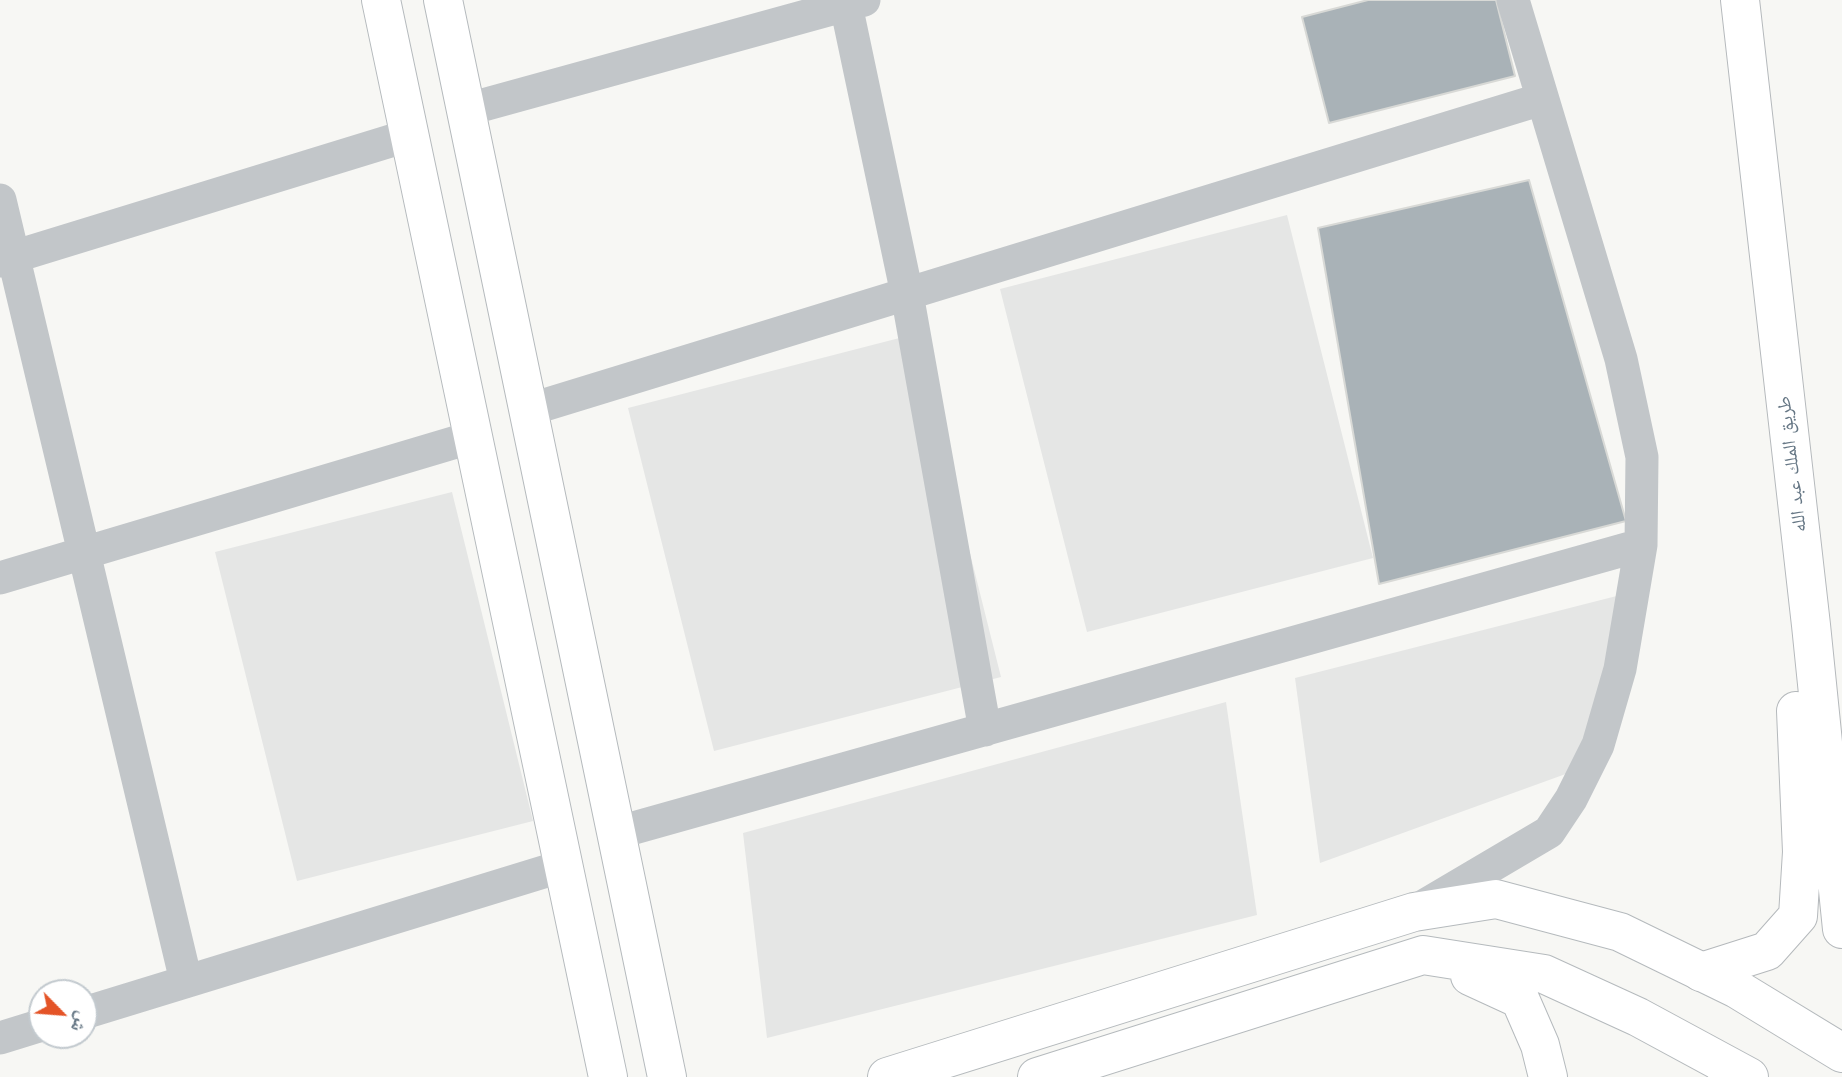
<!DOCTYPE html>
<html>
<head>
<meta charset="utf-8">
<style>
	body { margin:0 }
	#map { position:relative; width:1842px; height:1077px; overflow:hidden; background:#f7f7f4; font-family:Jost,"Noto Naskh Arabic",sans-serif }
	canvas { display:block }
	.north { position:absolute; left:28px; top:979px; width:70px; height:70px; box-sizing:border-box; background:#fff; border:2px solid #c2c9ce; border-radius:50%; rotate:115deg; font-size:19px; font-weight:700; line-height:28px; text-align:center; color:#667785 }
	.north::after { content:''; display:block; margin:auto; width:24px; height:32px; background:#e45427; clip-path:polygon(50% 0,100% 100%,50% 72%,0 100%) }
</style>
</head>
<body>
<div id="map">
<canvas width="1842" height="1077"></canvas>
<div class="north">ش</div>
</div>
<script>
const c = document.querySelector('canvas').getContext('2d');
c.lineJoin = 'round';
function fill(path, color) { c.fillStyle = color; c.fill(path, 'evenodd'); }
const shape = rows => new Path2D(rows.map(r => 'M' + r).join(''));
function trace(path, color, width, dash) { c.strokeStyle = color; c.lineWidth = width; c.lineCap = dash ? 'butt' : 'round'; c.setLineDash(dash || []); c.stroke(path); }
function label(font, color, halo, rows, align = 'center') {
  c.font = font + ' Jost,"Noto Naskh Arabic",sans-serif'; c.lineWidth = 7; c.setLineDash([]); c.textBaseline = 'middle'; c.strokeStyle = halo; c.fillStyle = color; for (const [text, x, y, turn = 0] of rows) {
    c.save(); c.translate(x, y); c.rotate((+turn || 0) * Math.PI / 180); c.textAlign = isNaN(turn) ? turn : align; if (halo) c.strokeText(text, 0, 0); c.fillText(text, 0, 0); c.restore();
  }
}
fill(shape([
	[1287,215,1373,558,1087,632,1000,289],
	[915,334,1001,677,714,751,628,408],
	[452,492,533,821,297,881,215,552],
	[1648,588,1596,763,1320,863,1295,678],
	[1226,702,1257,915,767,1038,743,833]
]), '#e5e6e5');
const building = shape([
	[1368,0,1496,0,1515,76,1329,123,1302,17,1368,0],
	[1529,180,1626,521,1379,584,1318,228,1529,180]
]);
fill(building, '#a9b2b7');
trace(building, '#d8d9d6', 2);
const major = shape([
	[381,0,608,1077],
	[443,0,667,1077],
	[1470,976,1520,999,1540,1045,1548,1077],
	[887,1077,1414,912,1496,899,1620,932,1737,989,1842,1053],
	[1037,1077,1423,955,1544,974,1638,1017,1749,1077]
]);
const highway = shape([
	[1740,0,1811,625,1842,929],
	[1701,972,1767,951,1798,916,1802,852,1796,711],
	[1722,1063,1732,1077]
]);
trace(major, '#b5babd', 40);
trace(highway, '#b5b9bc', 40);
trace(shape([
	[846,5,907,294,985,730],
	[465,110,864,0],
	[0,200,186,981],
	[0,261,410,135],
	[528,410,1542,99],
	[0,578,473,437],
	[616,833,1641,545],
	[1422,907,1549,832,1571,799,1598,745,1620,669,1641,545,1642,457,1621,359,1513,0],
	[84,1013,563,866],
	[0,1038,42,1025]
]), '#c2c6c9', 33);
trace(major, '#fff', 38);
trace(highway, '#fff', 38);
label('19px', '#667785', '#fff', [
	["طريق الملك عبد الله",1793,464,-97]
]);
</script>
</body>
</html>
